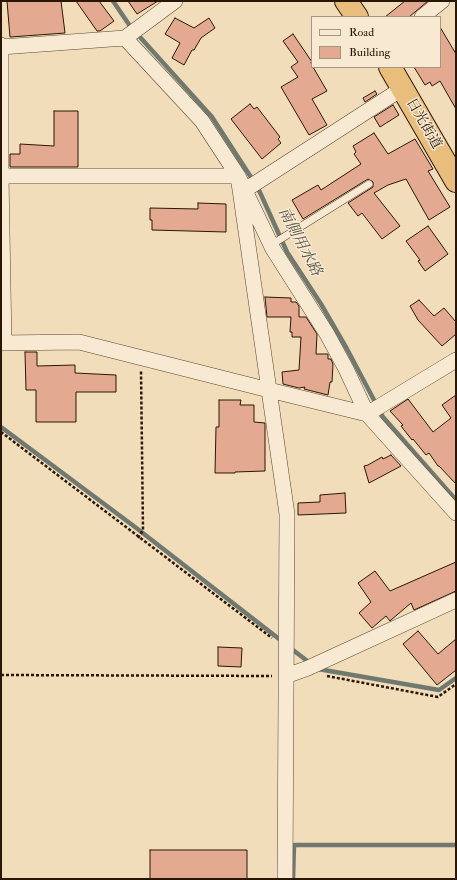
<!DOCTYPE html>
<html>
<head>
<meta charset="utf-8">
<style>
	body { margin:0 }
	#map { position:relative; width:457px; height:880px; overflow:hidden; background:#f2ddba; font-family:"IM FELL Double Pica",serif }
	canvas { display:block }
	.frame { position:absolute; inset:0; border:2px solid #2a1703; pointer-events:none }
	.legend { position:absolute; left:311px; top:16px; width:130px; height:52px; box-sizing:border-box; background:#f7e9d2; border:1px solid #a5957f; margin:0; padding:5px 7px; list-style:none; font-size:12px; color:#2a1703 }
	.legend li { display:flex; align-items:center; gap:8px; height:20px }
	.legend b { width:20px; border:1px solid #a5957f }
</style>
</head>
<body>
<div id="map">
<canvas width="457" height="880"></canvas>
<div class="frame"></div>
<ul class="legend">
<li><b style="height:5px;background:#f7e9d2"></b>Road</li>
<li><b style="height:11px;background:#e3aa91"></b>Building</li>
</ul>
</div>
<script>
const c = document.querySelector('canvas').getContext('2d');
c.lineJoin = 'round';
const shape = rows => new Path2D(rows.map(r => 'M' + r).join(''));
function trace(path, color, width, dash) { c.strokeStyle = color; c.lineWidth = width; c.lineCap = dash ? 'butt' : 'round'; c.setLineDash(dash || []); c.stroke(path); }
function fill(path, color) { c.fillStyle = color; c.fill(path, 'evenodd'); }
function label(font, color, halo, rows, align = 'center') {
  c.font = font + ' "IM FELL Double Pica","Noto Serif JP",serif'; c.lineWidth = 3; c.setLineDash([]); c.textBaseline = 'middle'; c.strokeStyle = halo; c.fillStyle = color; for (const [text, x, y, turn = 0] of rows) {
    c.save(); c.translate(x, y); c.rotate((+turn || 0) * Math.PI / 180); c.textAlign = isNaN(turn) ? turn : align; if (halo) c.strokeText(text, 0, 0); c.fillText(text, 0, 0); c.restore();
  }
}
trace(shape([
	[113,1,130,26,212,117,258,188,287,252,321,304,347,349,383,417,456,500],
	[1,427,135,527,283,642],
	[289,647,310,663],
	[316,668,318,669,439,690,456,678],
	[293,879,294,845,456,845]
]), '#6f7970', 4.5);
const building = shape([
	[7,1,61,1,65,33,10,37,7,1],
	[76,1,99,1,114,21,100,31,97,31,76,1],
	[128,1,158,1,137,14,128,1],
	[405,1,428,1,409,17,385,17,405,1],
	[175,18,194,28,209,18,215,28,201,38,194,50,192,50,184,65,172,58,180,43,165,34,175,18],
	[440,27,456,54,456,109,440,81,432,86,430,82,425,85,414,67,440,67,440,27],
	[293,34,312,62,311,62,312,67,313,67,327,91,312,99,327,125,309,135,281,87,298,77,291,67,298,62,283,41,293,34],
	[375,91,377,94,365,102,363,98,375,91],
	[250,104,254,109,257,107,280,137,278,139,281,143,262,159,231,119,250,104],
	[393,105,399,115,380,127,374,117,393,105],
	[54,111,78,111,78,167,10,167,10,154,20,154,20,144,54,146,54,111],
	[374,133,388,154,415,139,433,169,428,171,450,207,429,220,406,179,388,185,374,193,400,226,382,239,362,213,358,216,348,203,373,187,373,182,368,179,303,219,292,200,318,185,321,190,361,164,354,154,356,152,353,146,374,133],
	[198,203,226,204,226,232,152,230,152,220,150,220,150,208,198,209,198,203],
	[428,226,448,254,425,271,418,261,420,260,406,241,428,226],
	[265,297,291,298,291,302,296,302,299,306,299,317,306,317,317,334,316,354,328,354,328,359,331,359,333,364,332,382,330,382,328,395,304,389,305,387,299,388,283,384,282,372,299,370,301,337,292,337,292,332,290,332,291,317,267,317,265,297],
	[419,300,434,316,444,308,456,322,456,334,442,346,418,320,410,306,419,300],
	[25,352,37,352,37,366,75,365,75,373,116,375,116,392,76,392,76,422,36,422,36,390,26,390,25,352],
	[456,395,456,484,439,466,438,466,429,453,426,455,413,439,412,440,401,426,403,425,390,411,408,399,433,432,451,418,442,405,456,395],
	[219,400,241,400,240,405,254,405,254,422,265,423,265,471,235,472,235,473,215,473,216,427,219,427,219,400],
	[391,455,401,466,369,483,364,466,368,465,382,457,383,459,391,455],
	[345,493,346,513,298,515,298,503,320,502,320,495,345,493],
	[456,562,456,591,414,610,411,603,391,620,390,621,386,616,372,628,359,613,371,602,358,583,375,571,390,591,456,562],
	[418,631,438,654,456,639,456,670,437,685,403,644,418,631],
	[218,647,242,648,241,667,218,666,218,647],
	[150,850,247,850,247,879,150,879,150,850]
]);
fill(building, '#e3aa91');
trace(building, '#2a1703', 1);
const lane = shape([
	[271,245,369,184]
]);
const street = shape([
	[422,17,442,1],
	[125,38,175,1],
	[1,45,1,176,4,343],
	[1,47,125,38,202,121,238,176,269,390,367,414,456,360],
	[1,176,238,176,273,249,327,334,346,369,367,414,456,513],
	[245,190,403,88],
	[1,343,79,342,269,390,287,514,285,879],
	[286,676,308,668,456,600]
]);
const highway = shape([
	[346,1,357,17],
	[390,67,456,181]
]);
trace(lane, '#5c4831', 8);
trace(street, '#5c4831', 16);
trace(highway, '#2a1703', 24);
trace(shape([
	[1,432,272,638],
	[138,538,143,530,141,371],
	[1,675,272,676],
	[327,676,438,697,456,684]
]), '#2a1703', 2.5, [3, 2]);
trace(lane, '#f7e9d2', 7);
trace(street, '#f7e9d2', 15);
trace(highway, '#e9be7d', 22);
label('14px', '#2a1703', '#f7e9d2', [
	["日光街道",423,124,60]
]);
label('italic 15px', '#525042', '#f7e9d2', [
	["南側用水路",299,242,62]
]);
</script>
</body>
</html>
